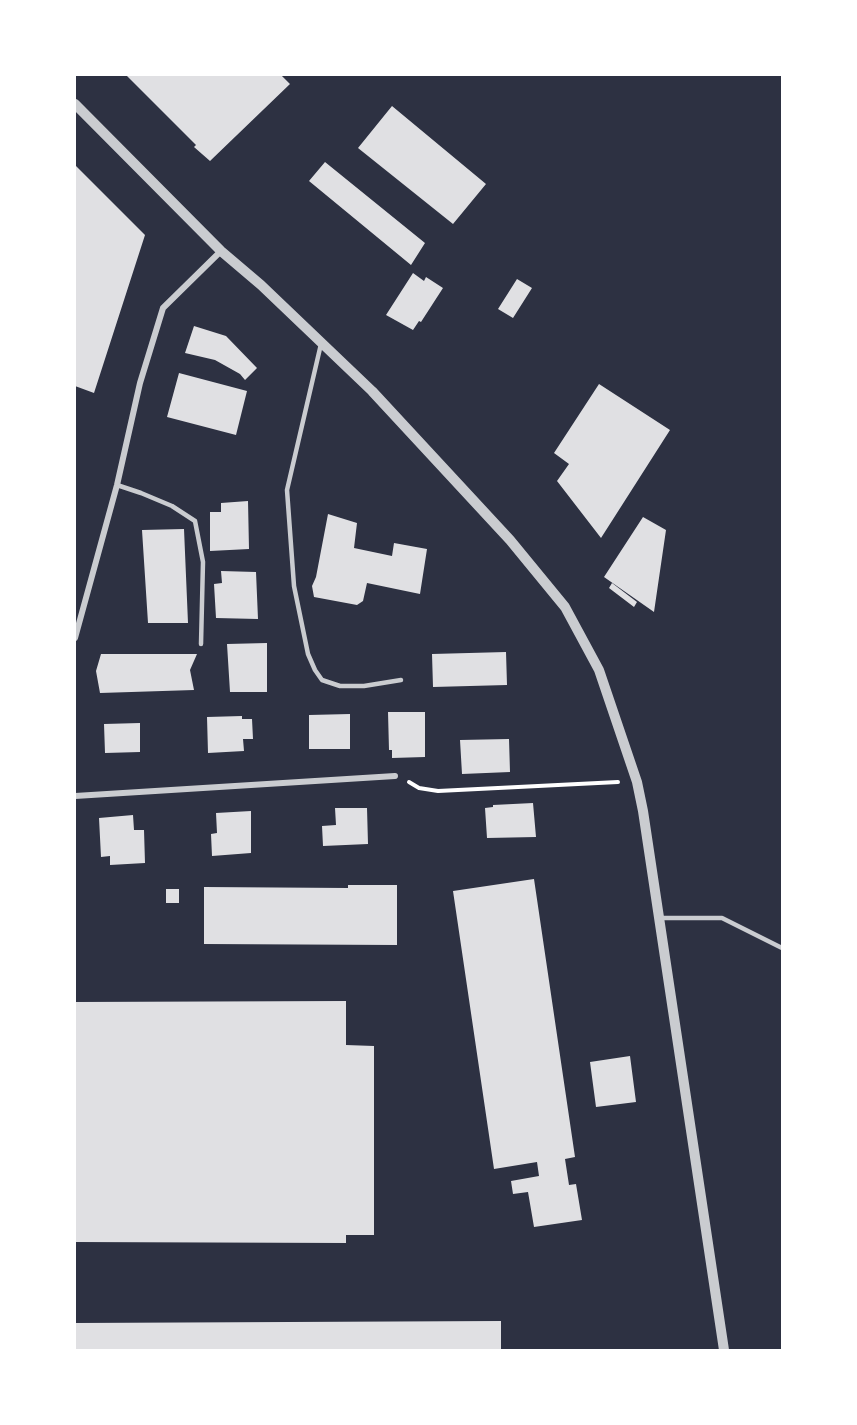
<!DOCTYPE html>
<html>
<head>
<meta charset="utf-8">
<style>
	body { margin:0 }
	#map { position:relative; width:857px; height:1425px; overflow:hidden; background:#2d3142; font-family:Barlow,sans-serif }
	canvas { display:block }
	.frame { position:absolute; inset:0; border:76px solid #fff; pointer-events:none }
</style>
</head>
<body>
<div id="map">
<canvas width="857" height="1425"></canvas>
<div class="frame"></div>
</div>
<script>
const c = document.querySelector('canvas').getContext('2d');
c.lineJoin = 'round';
function fill(path, color) { c.fillStyle = color; c.fill(path, 'evenodd'); }
const shape = rows => new Path2D(rows.map(r => 'M' + r).join(''));
function trace(path, color, width, dash) { c.strokeStyle = color; c.lineWidth = width; c.lineCap = dash ? 'butt' : 'round'; c.setLineDash(dash || []); c.stroke(path); }
fill(shape([
	[126,75,281,75,290,84,210,161,194,147,196,145],
	[392,106,486,184,453,224,358,148],
	[325,162,425,243,411,265,309,181],
	[75,165,145,235,94,393,75,386],
	[413,273,424,281,426,277,443,288,421,322,419,321,413,330,386,315],
	[517,279,532,288,513,318,498,309],
	[194,326,226,336,257,368,245,380,240,374,215,360,185,353],
	[179,373,247,391,236,435,167,417],
	[599,384,670,430,601,538,557,481,569,464,554,453],
	[248,501,249,549,210,551,210,512,221,512,221,503],
	[328,514,357,523,354,548,392,556,394,543,427,549,420,594,367,583,363,601,357,605,314,597,312,586,316,577],
	[643,517,666,530,654,612,604,577],
	[184,529,188,623,148,623,142,530],
	[221,571,256,572,258,619,216,618,214,584,222,583],
	[612,583,637,602,634,607,609,588],
	[267,643,267,692,230,692,227,644],
	[506,652,507,685,433,687,432,654],
	[101,654,197,654,190,670,194,690,100,693,96,671],
	[388,712,425,712,425,757,392,758,392,750,389,750],
	[350,714,350,749,309,749,309,715],
	[242,716,242,719,252,719,253,739,243,739,244,751,208,753,207,717],
	[140,723,140,752,105,753,104,724],
	[509,739,510,772,462,774,460,740],
	[533,803,536,837,487,838,485,808,493,807,493,805],
	[335,808,367,808,368,844,323,846,322,826,336,825],
	[251,811,251,853,212,856,211,834,217,833,216,813],
	[133,815,134,830,144,830,145,863,110,865,110,856,101,857,99,818],
	[534,879,575,1157,565,1159,569,1185,576,1184,582,1220,534,1227,528,1192,513,1194,511,1181,539,1176,537,1162,494,1169,453,891],
	[348,885,397,885,397,945,204,944,204,887,348,888],
	[166,889,179,889,179,903,166,903],
	[346,1001,346,1045,374,1046,374,1235,346,1235,346,1243,75,1242,75,1002],
	[630,1056,636,1102,596,1107,590,1062],
	[501,1321,501,1350,75,1350,75,1323]
]), '#e0e0e3');
trace(shape([
	[409,782,419,788,438,791,618,782]
]), '#fff', 4);
trace(shape([
	[321,344,287,490,294,586,308,654,315,670,322,680,340,686,364,686,401,680],
	[117,485,141,493,172,506,195,521,203,562,201,644],
	[660,918,722,918,782,948]
]), '#caccd0', 4.5);
trace(shape([
	[75,638,117,485,140,383,163,308,221,251],
	[75,796,395,776]
]), '#caccd0', 6);
trace(shape([
	[75,104,221,251,261,285,372,391,510,540,565,607,599,670,637,782,643,811,724,1350]
]), '#caccd0', 10);
</script>
</body>
</html>
